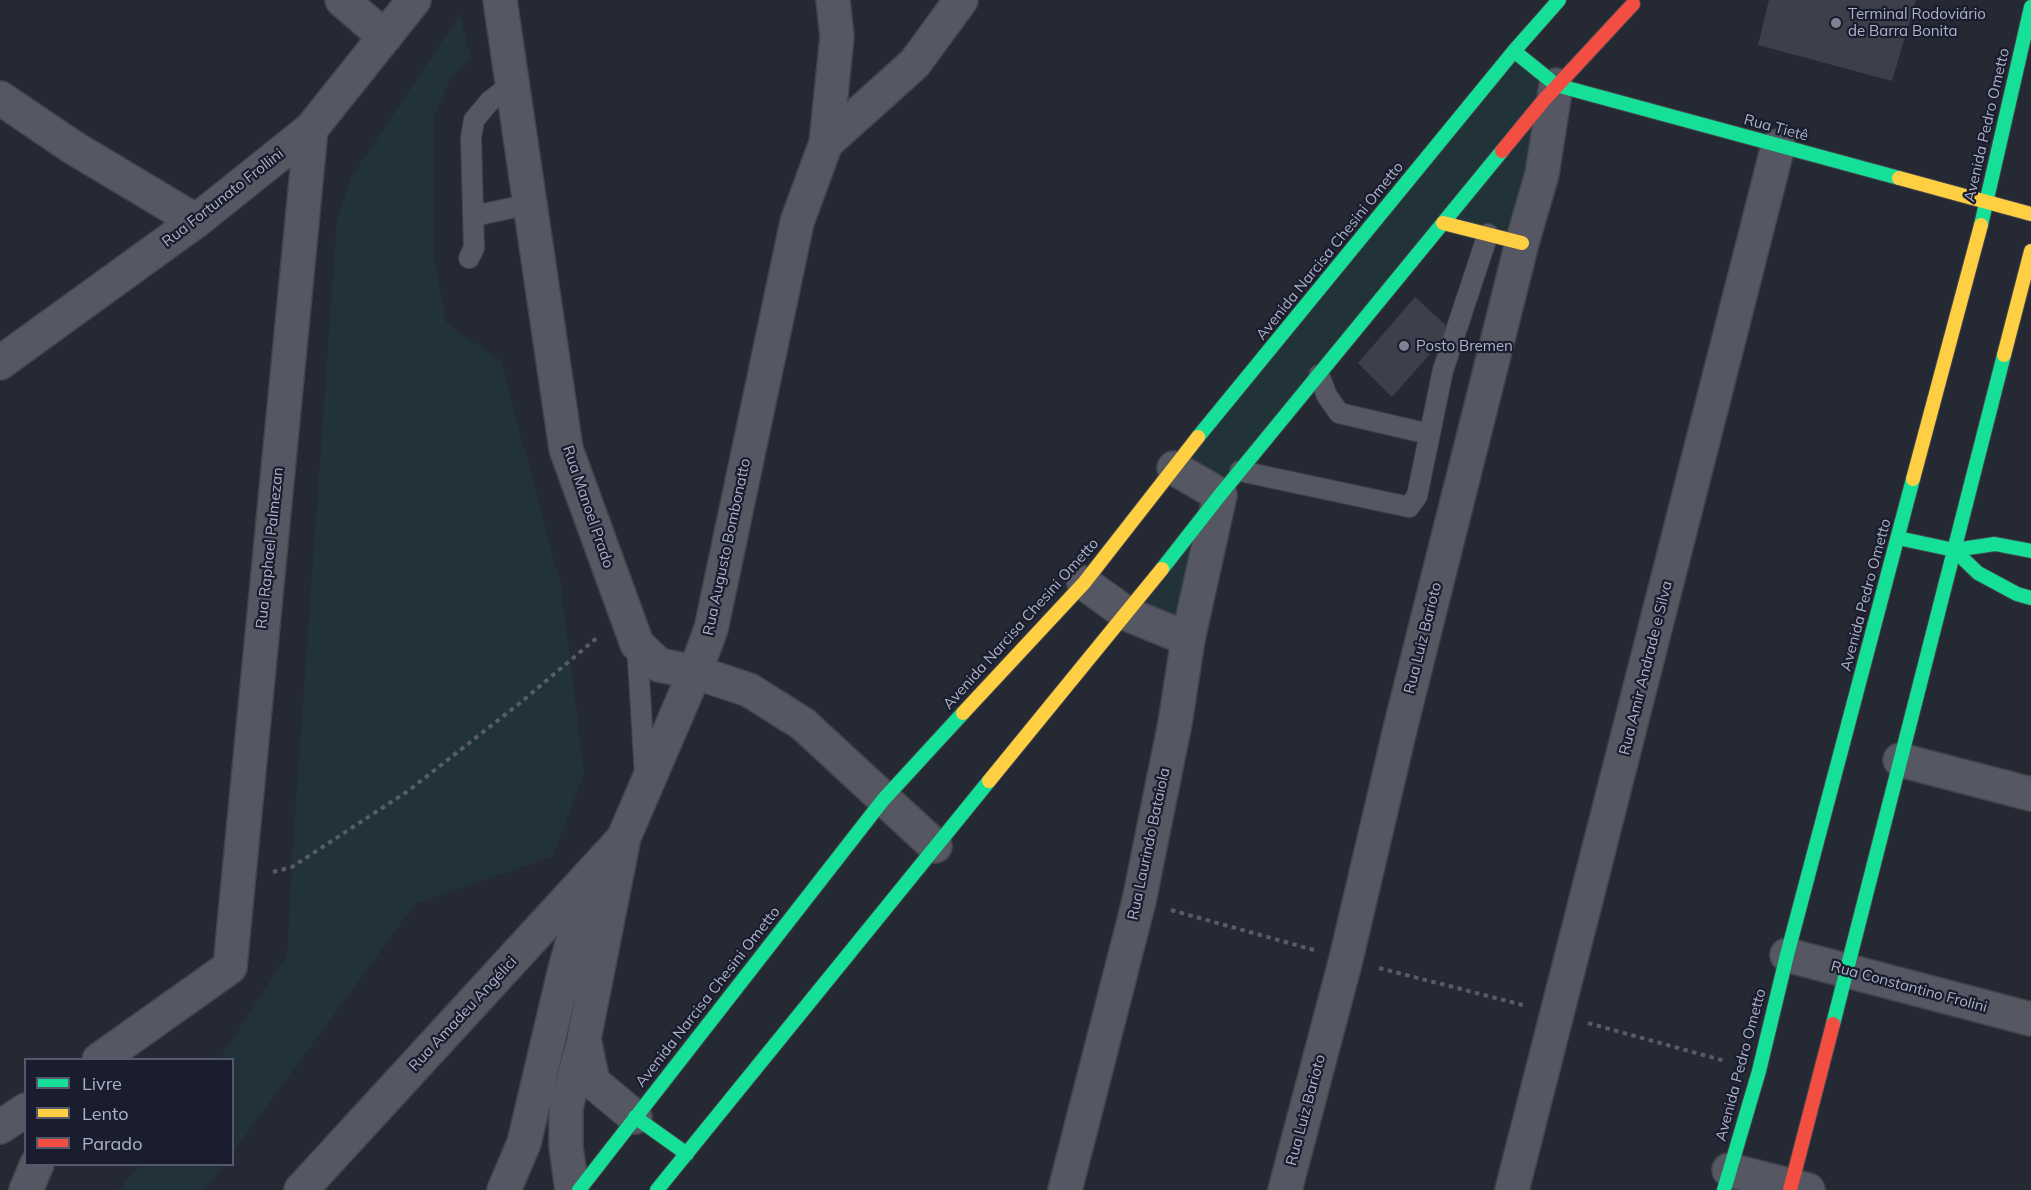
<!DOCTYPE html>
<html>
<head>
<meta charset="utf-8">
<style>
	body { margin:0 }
	#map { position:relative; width:2031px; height:1190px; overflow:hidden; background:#252933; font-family:Mulish,sans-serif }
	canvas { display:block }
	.legend { position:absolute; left:24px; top:1058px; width:210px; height:108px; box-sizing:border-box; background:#191d2e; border:2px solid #55596b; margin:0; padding:8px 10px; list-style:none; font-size:18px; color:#aeb2c6 }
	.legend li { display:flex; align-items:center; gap:12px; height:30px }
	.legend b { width:30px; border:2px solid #55596b }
</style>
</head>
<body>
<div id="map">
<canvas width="2031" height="1190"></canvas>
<ul class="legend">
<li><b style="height:8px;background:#16e098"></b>Livre</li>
<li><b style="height:8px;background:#ffcf43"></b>Lento</li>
<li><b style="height:8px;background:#f24e42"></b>Parado</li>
</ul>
</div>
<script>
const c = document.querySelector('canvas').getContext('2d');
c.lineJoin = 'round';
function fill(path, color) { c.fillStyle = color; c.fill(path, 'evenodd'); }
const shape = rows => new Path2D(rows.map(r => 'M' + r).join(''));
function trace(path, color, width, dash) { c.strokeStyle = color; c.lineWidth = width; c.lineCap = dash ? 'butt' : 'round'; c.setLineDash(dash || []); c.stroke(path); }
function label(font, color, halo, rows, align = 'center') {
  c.font = font + ' Mulish,sans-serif'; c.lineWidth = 4.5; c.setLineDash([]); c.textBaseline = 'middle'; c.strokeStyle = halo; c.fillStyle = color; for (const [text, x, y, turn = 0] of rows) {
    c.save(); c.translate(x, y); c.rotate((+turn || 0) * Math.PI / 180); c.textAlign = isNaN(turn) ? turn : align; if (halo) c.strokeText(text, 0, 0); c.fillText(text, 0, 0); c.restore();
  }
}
fill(shape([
	[460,15,471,59,450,78,434,117,434,255,446,323,501,361,561,586,584,773,553,856,415,904,233,1152,232,1060,219,1059,287,956,293,844,337,220,352,176],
	[1515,55,1549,85,1219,490,1179,466],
	[1551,96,1520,238,1449,221],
	[1213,510,1185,633,1133,612],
	[139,1165,139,1164,224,1165,205,1190,119,1190]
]), '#223239');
fill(shape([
	[1769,0,1916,0,1892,81,1758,45],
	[1415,297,1451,330,1392,397,1358,363]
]), '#3d404a');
const lane = shape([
	[474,216,530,204],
	[469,258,474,248,471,138,474,120,490,101,512,84],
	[1319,375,1327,396,1339,413,1429,434],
	[1240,471,1409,507,1417,496,1443,370,1488,234],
	[637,644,645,776]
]);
const street = shape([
	[342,0,385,37],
	[500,0,566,449,637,644,659,665,695,672,749,690,803,724,935,846],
	[0,98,74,148,196,221],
	[826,143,837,37,833,0],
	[0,363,196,221,311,129,414,0],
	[1084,583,1127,614,1188,639],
	[1900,760,2031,794],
	[1787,955,2031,1019],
	[99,1060,230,967,311,129],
	[635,1117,593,1082,584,1039,624,837,695,672,711,629,797,222,826,143,915,63,961,0],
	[0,1127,26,1110],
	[1729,1170,1808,1190],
	[26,1190,37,1164],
	[301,1190,623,839],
	[504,1190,524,1143,565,969,590,880],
	[572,1190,566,1147,566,1107,582,1047],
	[1065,1190,1139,901,1175,723,1188,639,1220,495,1174,468],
	[1285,1190,1346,959,1401,725,1522,243,1542,174,1556,85],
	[1512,1190,1778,146]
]);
const fast = shape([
	[1514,51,1556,85,1899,178],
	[1981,225,2031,7],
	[1198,437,1514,51,1559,0],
	[1898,538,1954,550,1995,544,2031,551],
	[1954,550,1978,573,2017,594,2031,598],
	[1162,569,1220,495,1502,151],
	[1833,1024,2004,355],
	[635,1117,687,1154],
	[579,1190,883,800,963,713],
	[657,1190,989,781],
	[1724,1190,1759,1071,1787,955,1913,479]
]);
const slow = shape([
	[1899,178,2031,214],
	[1443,223,1522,243],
	[2004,355,2031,251],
	[1913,479,1981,225],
	[963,713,1084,583,1198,437],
	[989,781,1162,569]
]);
const jam = shape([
	[1502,151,1543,101,1633,4],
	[1790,1190,1833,1024]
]);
trace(lane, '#41444c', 22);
trace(street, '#41444c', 36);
trace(fast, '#41444c', 16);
trace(slow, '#41444c', 16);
trace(jam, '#41444c', 16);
trace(shape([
	[273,872,292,867,408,791,520,703,599,636],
	[1171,910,1314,950],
	[1379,968,1523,1005],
	[1588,1023,1725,1061]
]), '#585c65', 4, [4.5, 4.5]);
trace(lane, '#555762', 20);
trace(street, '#555762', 33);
trace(fast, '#16e098', 14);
trace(slow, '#ffcf43', 14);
trace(jam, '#f24e42', 14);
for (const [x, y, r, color] of [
	[1836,23,6,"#7e8293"],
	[1404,346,6,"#7e8293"]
]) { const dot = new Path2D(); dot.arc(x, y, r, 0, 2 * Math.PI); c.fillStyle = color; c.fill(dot); trace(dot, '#191d2e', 2); }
label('15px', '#aeb2c6', '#191d2e', [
	["Terminal Rodoviário",1848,14],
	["de Barra Bonita",1848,31],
	["Posto Bremen",1416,346]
], 'left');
label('15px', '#aeb2c6', '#191d2e', [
	["Avenida Pedro Ometto",1987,125,-77],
	["Rua Tietê",1776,128,15],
	["Rua Fortunato Frollini",223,198,-38],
	["Avenida Narcisa Chesini Ometto",1330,251,-51],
	["Rua Manoel Prado",588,507,71],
	["Rua Augusto Bombonatto",727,547,-78],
	["Rua Raphael Palmezan",270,548,-84],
	["Avenida Pedro Ometto",1866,595,-75],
	["Avenida Narcisa Chesini Ometto",1021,624,-48],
	["Rua Luiz Barioto",1423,638,-76],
	["Rua Amir Andrade e Silva",1646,668,-76],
	["Rua Laurindo Bataiola",1149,844,-78],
	["Rua Constantino Frolini",1909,987,15],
	["Avenida Narcisa Chesini Ometto",708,997,-52],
	["Rua Amadeu Angélici",463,1014,-47],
	["Avenida Pedro Ometto",1741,1065,-75],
	["Rua Luiz Barioto",1306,1110,-75]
]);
</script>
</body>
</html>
